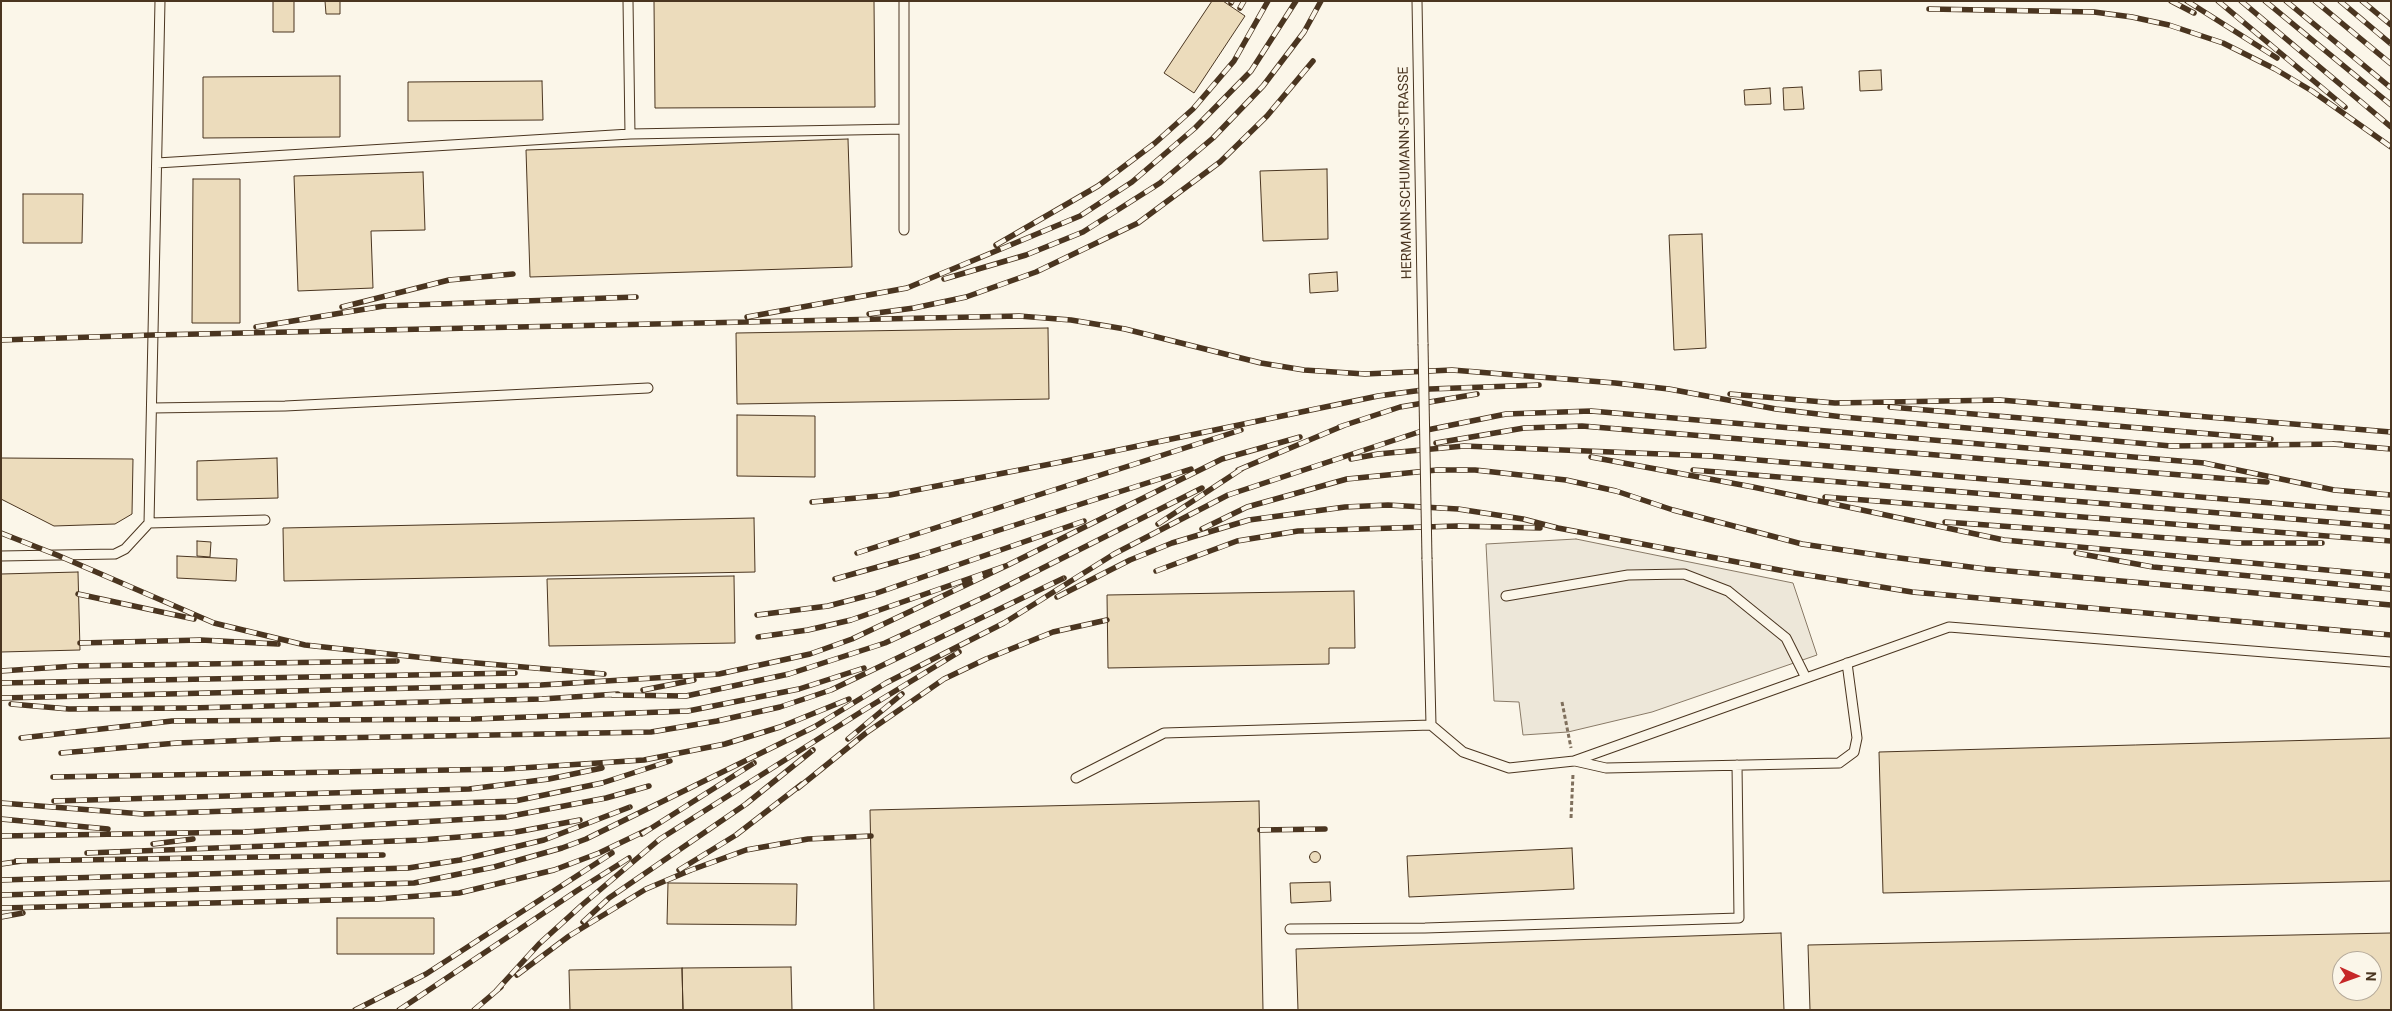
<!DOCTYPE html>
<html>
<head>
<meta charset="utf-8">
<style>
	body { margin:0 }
	#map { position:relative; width:2392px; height:1011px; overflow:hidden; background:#fbf6e9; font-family:Roboto,sans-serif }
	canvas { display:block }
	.frame { position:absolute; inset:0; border:2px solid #4a3520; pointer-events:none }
	.north { position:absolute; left:2332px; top:951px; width:50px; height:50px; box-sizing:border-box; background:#fbf6e9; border:1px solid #b4a999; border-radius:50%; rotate:92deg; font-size:14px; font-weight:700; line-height:20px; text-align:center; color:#4a3520 }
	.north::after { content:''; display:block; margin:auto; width:18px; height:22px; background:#c62828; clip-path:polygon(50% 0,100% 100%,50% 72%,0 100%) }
</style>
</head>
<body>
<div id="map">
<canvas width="2392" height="1011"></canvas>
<div class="frame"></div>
<div class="north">N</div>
</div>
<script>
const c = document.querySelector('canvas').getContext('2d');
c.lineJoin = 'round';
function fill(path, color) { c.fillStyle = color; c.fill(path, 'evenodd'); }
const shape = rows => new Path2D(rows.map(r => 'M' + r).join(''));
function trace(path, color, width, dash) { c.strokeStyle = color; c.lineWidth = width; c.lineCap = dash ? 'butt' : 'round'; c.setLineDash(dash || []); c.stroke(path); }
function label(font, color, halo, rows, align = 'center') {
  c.font = font + ' Roboto,sans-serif'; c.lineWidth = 4; c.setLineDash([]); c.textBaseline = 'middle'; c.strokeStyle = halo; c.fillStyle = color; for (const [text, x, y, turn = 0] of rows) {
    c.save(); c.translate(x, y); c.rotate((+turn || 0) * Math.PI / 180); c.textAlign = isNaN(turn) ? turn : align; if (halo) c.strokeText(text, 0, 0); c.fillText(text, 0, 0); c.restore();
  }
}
const parking = shape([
	[1576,539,1793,583,1817,655,1652,712,1568,732,1523,735,1519,702,1494,701,1486,544,1576,539]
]);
fill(parking, '#ede7d9');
trace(parking, '#887966', 1);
const building = shape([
	[273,1,294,1,294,32,273,32,273,1],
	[325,1,340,1,340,14,326,14,325,1],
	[654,1,874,1,875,107,655,108,654,1],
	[1212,1,1223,1,1245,16,1194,93,1164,73,1212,1],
	[1881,70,1882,90,1860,91,1859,71,1881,70],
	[340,76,340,137,203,138,203,77,340,76],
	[542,81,543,120,408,121,408,82,542,81],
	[1802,87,1804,109,1784,110,1783,88,1802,87],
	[1770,88,1771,104,1745,105,1744,90,1770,88],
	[848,139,852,267,530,277,526,150,848,139],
	[1327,169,1328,239,1263,241,1260,171,1327,169],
	[423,172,425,230,371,231,373,288,298,291,294,176,423,172],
	[193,179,240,179,240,323,192,323,193,179],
	[23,194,83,194,82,243,23,243,23,194],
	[1702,234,1706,348,1674,350,1669,235,1702,234],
	[1337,272,1338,291,1310,293,1309,274,1337,272],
	[1048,328,1049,399,737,404,736,333,1048,328],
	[737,415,815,416,815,477,737,476,737,415],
	[1,458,133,459,132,514,115,524,54,526,1,499,1,458],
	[277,458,278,498,197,500,197,461,277,458],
	[754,518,755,572,284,581,283,528,754,518],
	[197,541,211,542,210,557,197,556,197,541],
	[177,556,237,559,236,581,177,578,177,556],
	[78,572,80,650,1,652,1,574,78,572],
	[734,576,735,643,549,646,547,579,734,576],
	[1354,591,1355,648,1329,648,1329,664,1108,668,1107,595,1354,591],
	[2391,738,2391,881,1883,893,1879,752,2391,738],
	[1259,801,1263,1010,874,1010,870,810,1259,801],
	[1572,848,1574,889,1409,897,1407,856,1572,848],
	'1309.5 857a5.5 5.5 0 1 1 11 0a5.5 5.5 0 1 1-11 0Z',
	[1330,882,1331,901,1291,903,1290,883,1330,882],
	[668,883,797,884,796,925,667,924,668,883],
	[337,918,434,918,434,954,337,954,337,918],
	[1781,933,1784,1010,1298,1010,1296,949,1781,933],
	[2391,933,2391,1010,1810,1010,1808,945,2391,933],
	[2342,961,2372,961,2372,991,2342,991,2342,961],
	[791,967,792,1010,683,1010,682,968,791,967],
	[682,968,683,1010,570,1010,569,970,682,968]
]);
fill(building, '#ecdcbc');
trace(building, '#4a3520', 1);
const lane = shape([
	[628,1,630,134,904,129],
	[904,1,904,230],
	[1417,1,1423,344],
	[157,163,630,134],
	[152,408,285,406,648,388],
	[149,523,265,520],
	[1,556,115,554,125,549,149,523,160,1],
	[1427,559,1431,725,1463,752,1509,768,1574,761,1949,627,2391,662],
	[1506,596,1628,575,1684,574,1728,591,1786,638,1806,678],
	[1575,761,1606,768,1839,763,1854,752,1857,738,1847,663],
	[1076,778,1164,733,1431,725],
	[1290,929,1425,928,1739,918,1737,765]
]);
trace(lane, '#4a3520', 11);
trace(shape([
	[1562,702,1571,748],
	[1571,818,1573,774]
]), '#7f6f5c', 3, [4, 2.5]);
trace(lane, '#fbf6e9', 9);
const rail = shape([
	[2171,1,2194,13],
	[2187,1,2277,58],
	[2218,1,2345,107],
	[2241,1,2391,127],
	[2265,1,2391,105],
	[2286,1,2391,88],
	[2315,1,2391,64],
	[2340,1,2391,44],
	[2362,1,2391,25],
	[1231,3,1232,1],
	[1240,8,1244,1],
	[1929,9,2094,12,2132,17,2169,25,2223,43,2275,69,2312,91,2391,147],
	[996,245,1098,186,1155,143,1193,109,1234,61,1268,1],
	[944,279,1026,255,1083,232,1160,183,1213,138,1263,86,1304,32,1321,1],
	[342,307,449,280,513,274],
	[869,314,914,308,966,297,1036,272,1138,223,1220,162,1267,116,1313,61],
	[747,317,907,288,1080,216,1132,182,1195,128,1251,71,1296,1],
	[256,327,384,306,636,297],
	[1,340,153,335,1019,316,1071,320,1125,329,1261,363,1304,370,1365,374,1452,370,1615,383,1669,389,1776,409,1843,417,2171,446,2341,444],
	[1730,394,1835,403,2000,400,2391,432],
	[1890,407,2271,439],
	[1339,427,1400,407,1477,394],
	[1436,443,1524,428,1582,426,2267,482],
	[2333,444,2391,449],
	[1591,457,1753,487,2004,540,2391,576],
	[1351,459,1378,454,1464,446,1710,456,2391,513],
	[1238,470,1345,425],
	[1693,470,2391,527],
	[1825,497,2391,541],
	[812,502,890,495,1061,462,1378,396,1430,389,1539,385],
	[1945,522,2238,543,2322,543],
	[1158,524,1243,468],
	[1202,529,1247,507,1347,479,1437,470,1475,470,1566,480,1616,491,1673,510,1802,544,1884,556,1986,569,2391,605],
	[1,533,57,555,214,623,305,645,454,661,604,674],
	[857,553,1241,430],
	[2076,553,2153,567,2391,589],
	[1008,565,1222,459,1300,437],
	[1156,571,1237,541,1298,531,1457,526,1540,528],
	[835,579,924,554,1191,469],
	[78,594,194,619],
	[1057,597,1130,560,1172,543,1249,520,1345,507,1388,505,1458,509,1523,519,1558,528,1795,573,1912,592,2391,635],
	[757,615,828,606,874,594,1084,521],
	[80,643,201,640,278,644],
	[1,671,75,666,397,661],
	[1,683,515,673],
	[643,690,694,680],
	[612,695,686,696,789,674,885,643,987,596,1202,488],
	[1,698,541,685,719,674,810,654,852,639,1008,565,851,620,808,630,758,637],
	[11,704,69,709,190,708,542,699,618,694],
	[21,738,172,721,475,719,688,711,799,689,864,668],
	[848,739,902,694],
	[61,753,177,743,279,739,651,732,717,721,780,707,831,690,1064,578],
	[53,777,506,769,644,760,725,744,780,727,849,699],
	[798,788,866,733,944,679,986,659,1053,632,1107,620],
	[54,801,469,789,549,779,602,768],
	[1,803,143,814,515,801,602,783,670,761],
	[1,819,108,829],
	[1260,830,1325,829],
	[642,834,754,763],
	[1,836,245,832,506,817,606,798,649,786],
	[153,844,193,839],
	[87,853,421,840,511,833,580,820],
	[16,861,383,855],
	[1,864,22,861],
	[679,870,736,835,802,784],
	[1,880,408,868,460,860,544,840,630,807],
	[1,895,414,883,494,867,562,848,586,839,814,727,886,683,1004,623,1114,554,1228,495,1422,431,1506,414,1591,411,2204,463,2334,490,2391,495],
	[1,908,378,899,459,893,554,870,599,853,647,830],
	[1,917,23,913],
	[583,922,609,898,746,804,813,750],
	[517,975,569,936,646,889,691,870,746,850,808,839,871,836],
	[496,991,539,944,582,905,660,839,864,710,959,652],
	[355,1010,426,974,612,853],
	[399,1010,578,890,629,858],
	[474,1010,501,987]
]);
trace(rail, '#4a3520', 5.5);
trace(rail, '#fbf6e9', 4, [11]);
const laneBridge = shape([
	[1423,344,1427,559]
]);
trace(laneBridge, '#4a3520', 11, []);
trace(laneBridge, '#fbf6e9', 9);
label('14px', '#4a3520', '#fbf6e9', [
	["HERMANN-SCHUMANN-STRASSE",1406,173,-91]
]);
</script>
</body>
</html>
